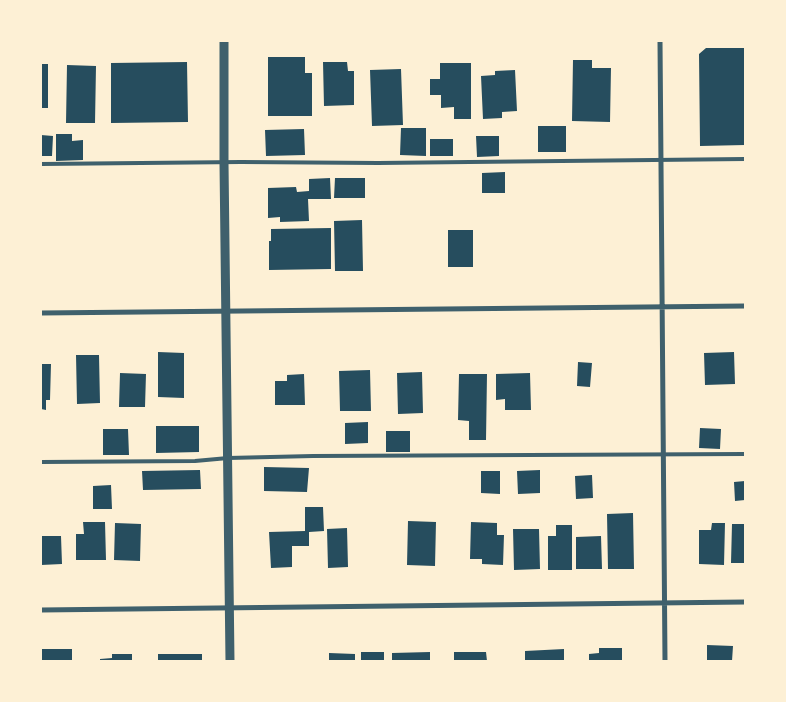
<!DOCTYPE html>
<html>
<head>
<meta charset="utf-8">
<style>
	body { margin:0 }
	#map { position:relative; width:786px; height:702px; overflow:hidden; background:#fdf0d5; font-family:"Playfair Display",serif }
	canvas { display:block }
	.frame { position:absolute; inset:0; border:42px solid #fdf0d5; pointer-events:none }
</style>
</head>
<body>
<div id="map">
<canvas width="786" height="702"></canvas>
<div class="frame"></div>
</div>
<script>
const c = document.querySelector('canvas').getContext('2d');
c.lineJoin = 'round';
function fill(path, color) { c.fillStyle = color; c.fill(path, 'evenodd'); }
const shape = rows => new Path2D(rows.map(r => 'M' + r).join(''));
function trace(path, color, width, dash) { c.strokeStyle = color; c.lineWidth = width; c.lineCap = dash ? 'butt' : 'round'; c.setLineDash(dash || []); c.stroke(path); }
fill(shape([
	[706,48,745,48,745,145,700,146,699,54],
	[268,57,305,57,305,73,312,73,312,116,268,116],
	[573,60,592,60,592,68,611,68,610,122,572,121],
	[187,62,188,122,111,123,111,63],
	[323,62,347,62,348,71,354,71,354,105,324,106],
	[440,63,471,63,471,119,454,119,454,107,441,108,441,95,430,95,430,79,440,79],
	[41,64,48,64,48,108,41,108],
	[67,65,96,66,95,123,66,123],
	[401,69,403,125,372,126,370,70],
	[515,70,517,111,502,112,502,118,483,119,481,76,495,75,495,71],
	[538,126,566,126,566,152,538,152],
	[401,128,426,128,426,156,400,155],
	[304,129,305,155,266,156,265,130],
	[56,134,72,134,72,141,83,140,83,160,56,161],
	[41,135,53,136,52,156,41,156],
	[476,136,499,136,499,156,477,157],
	[430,139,453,139,453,156,430,156],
	[505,172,505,193,482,193,482,173],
	[330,178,331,199,308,199,309,221,280,222,280,217,268,218,268,188,296,187,297,192,309,191,309,179],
	[335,178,365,178,365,198,334,198],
	[362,220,363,271,335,271,334,221],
	[331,228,331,269,269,270,269,241,271,241,271,229],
	[448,230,473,230,473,267,448,267],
	[158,352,184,353,184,398,158,397],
	[734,352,735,384,705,385,704,353],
	[76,355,99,355,100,403,77,404],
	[578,362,592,363,590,387,577,386],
	[41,364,51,364,50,400,46,400,46,410,41,409],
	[370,370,371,411,340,411,339,371],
	[422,372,423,413,398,414,397,373],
	[120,373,146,374,145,407,119,407],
	[530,373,531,410,505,410,505,399,496,400,496,374],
	[304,374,305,405,275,405,275,381,287,381,287,375],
	[459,374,487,374,486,440,469,440,469,421,458,420],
	[368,422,368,443,345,444,345,423],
	[156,426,199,426,199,452,156,453],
	[700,428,721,429,720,449,699,448],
	[103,429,128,429,129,455,103,455],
	[386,431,410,431,410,452,386,452],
	[264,467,309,468,307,492,264,491],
	[200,470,201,489,143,490,142,471],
	[540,470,540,493,518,494,517,471],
	[481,471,500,471,500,494,481,493],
	[592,475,593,498,576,499,575,476],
	[745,481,745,500,735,501,734,482],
	[111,485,112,509,93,509,93,486],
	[305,507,323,507,324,531,309,532,309,546,292,546,292,567,271,568,269,532,305,531],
	[633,513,634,569,608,569,607,514],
	[408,521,436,522,435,566,407,565],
	[83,522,105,522,106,560,76,560,76,534,84,534],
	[471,522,497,523,497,535,504,535,503,565,482,564,482,559,470,559],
	[115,523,141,524,140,561,114,560],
	[712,523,725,523,724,565,699,564,699,530,711,530],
	[732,524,745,524,745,563,731,563],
	[556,525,572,525,572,570,548,570,548,536,556,536],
	[347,528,348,567,328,568,327,529],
	[513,529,539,529,540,569,514,570],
	[41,536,61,536,62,564,41,565],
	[601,536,602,569,576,569,576,537],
	[707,645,733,646,732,661,707,661],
	[599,648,622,648,622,661,589,661,589,654,599,653],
	[41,649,72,649,72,661,41,661],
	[564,649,564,661,525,661,525,651],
	[361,652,384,652,384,661,361,661],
	[430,652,430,661,392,661,392,653],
	[454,652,486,652,487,661,454,661],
	[329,653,355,654,355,661,329,661],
	[112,654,132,654,132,661,100,661,100,659,112,658],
	[158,654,202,654,202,661,158,661]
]), '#264d5e');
trace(shape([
	[41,164,241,162,378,163,745,159],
	[41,462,195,461,228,458,313,456,745,454]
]), '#3f606c', 4);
trace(shape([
	[660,41,665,661],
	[41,313,745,306],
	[41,610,745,602]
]), '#3f606c', 5);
trace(shape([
	[224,41,224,163,230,661]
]), '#3f606c', 9);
</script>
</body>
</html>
